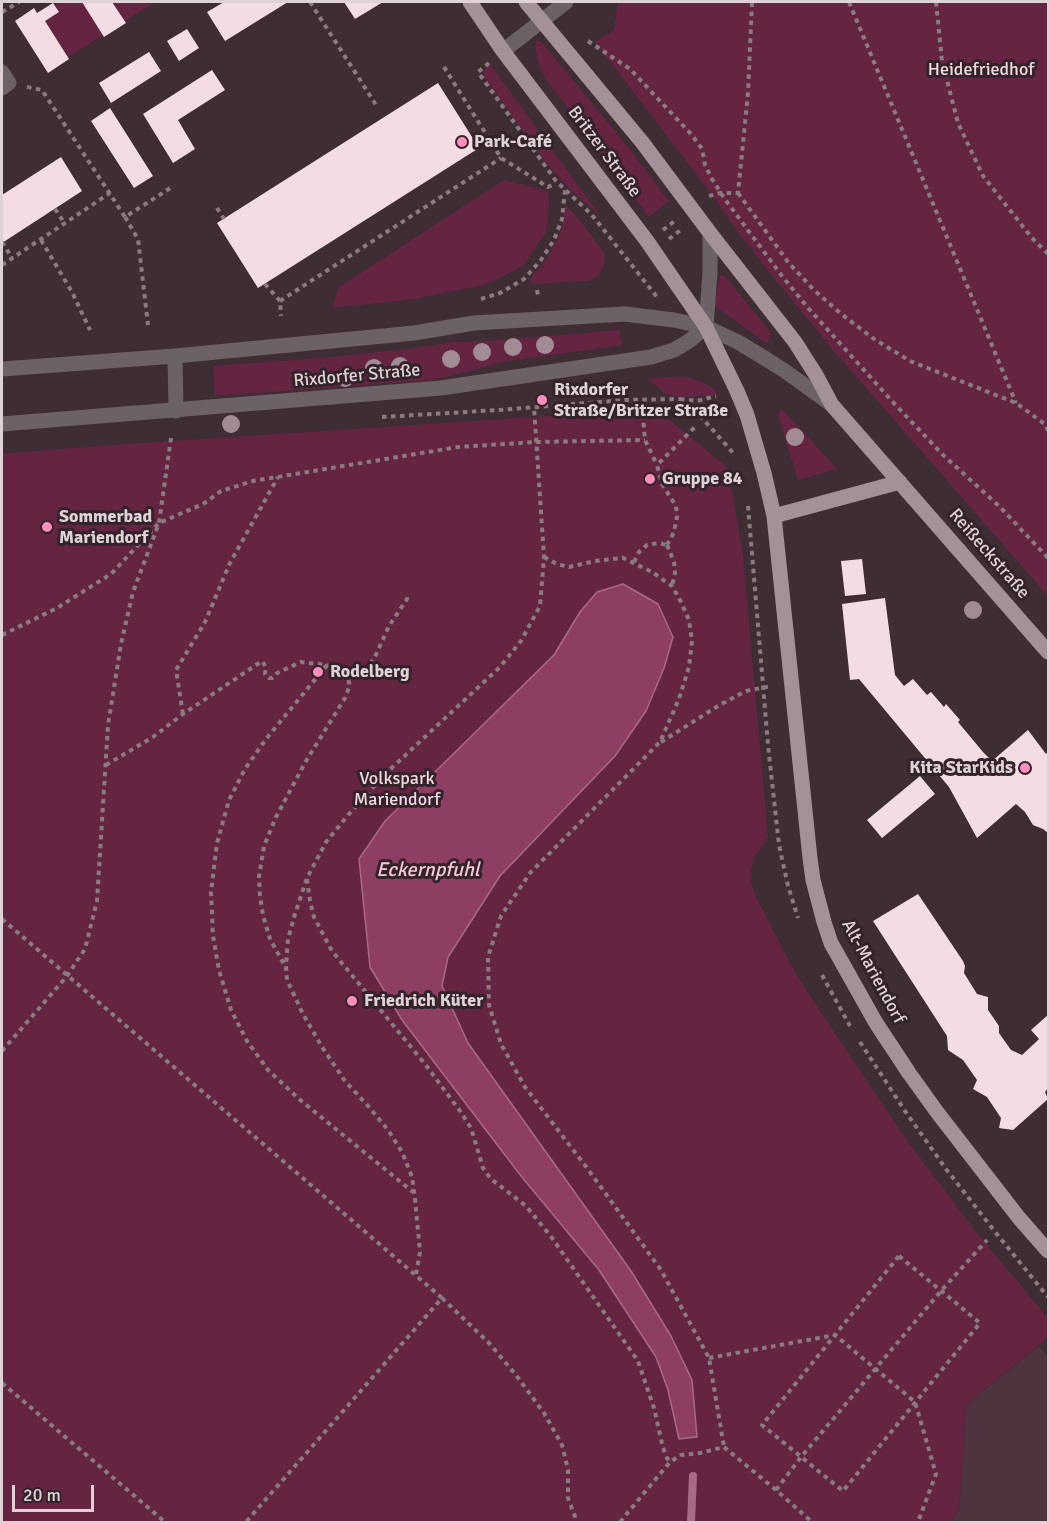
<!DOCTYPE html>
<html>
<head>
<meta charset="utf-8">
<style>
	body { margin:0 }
	#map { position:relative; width:1050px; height:1524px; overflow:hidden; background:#3f2d34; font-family:Signika,sans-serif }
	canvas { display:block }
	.frame { position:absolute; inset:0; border:3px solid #ded2d6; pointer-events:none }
	.scale { position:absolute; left:12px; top:1485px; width:82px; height:27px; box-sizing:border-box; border:3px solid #ded2d6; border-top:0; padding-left:8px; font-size:18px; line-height:21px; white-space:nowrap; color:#ded2d6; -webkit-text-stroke:4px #34232a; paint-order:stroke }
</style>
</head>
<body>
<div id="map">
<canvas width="1050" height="1524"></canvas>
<div class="frame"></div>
<div class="scale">20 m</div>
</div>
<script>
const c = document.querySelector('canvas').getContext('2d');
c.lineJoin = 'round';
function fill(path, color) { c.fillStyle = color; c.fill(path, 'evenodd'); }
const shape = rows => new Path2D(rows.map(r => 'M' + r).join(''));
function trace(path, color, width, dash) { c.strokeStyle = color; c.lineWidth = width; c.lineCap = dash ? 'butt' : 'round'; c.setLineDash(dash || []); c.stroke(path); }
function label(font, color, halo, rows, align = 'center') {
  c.font = font + ' Signika,sans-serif'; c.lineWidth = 6; c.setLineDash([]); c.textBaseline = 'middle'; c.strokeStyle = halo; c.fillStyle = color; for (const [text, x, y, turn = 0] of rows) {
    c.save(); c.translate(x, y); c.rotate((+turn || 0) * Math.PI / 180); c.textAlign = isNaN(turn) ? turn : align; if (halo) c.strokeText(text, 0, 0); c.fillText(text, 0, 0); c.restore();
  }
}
fill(shape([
	[1039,1346,1048,1357,1048,1522,951,1522,959,1511,965,1420,967,1404]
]), '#4d343e');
fill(shape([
	[56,2,82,2,103,35,68,57,45,21,53,3],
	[112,2,155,2,125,21],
	[618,2,1048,2,1048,596,834,351,767,269,739,233,713,196,595,42,614,30],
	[537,41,541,41,628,147,669,201,649,217,546,79,539,66,535,46],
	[490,64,593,206,603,219,568,187,547,164,487,81,484,77,484,71],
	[504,180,548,191,549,204,546,232,523,266,488,284,414,299,333,308,338,288],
	[566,206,579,219,603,251,605,259,603,267,597,277,588,281,532,284,530,280,546,260,562,230,564,211],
	[724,275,771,333,767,344,714,305,720,276],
	[619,330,622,345,508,361,433,380,215,396,213,366,322,358,409,349,453,342,490,341],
	[669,377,687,377,706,384,714,389,717,393,713,395,700,396,677,397,667,395,648,379],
	[656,409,728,468,743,555,768,838,754,858,751,870,751,883,756,897,792,967,816,1005,903,1135,976,1232,1048,1318,1048,1338,967,1404,965,1420,959,1511,951,1522,2,1522,2,454,99,446],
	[782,409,837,469,798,480,778,415]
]), '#662443');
const water = shape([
	[623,584,658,604,673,637,664,668,646,711,615,756,500,876,448,957,442,986,468,1043,631,1271,671,1336,692,1380,697,1437,679,1439,668,1390,656,1357,599,1270,521,1176,402,1020,370,967,359,859,385,821,554,655,580,612,597,592,623,584]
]);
fill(water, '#8f3e63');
trace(water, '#a76a86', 1.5);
trace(shape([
	[691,1522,693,1476]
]), '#a76a86', 8);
fill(shape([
	[82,2,112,2,126,23,104,37],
	[224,2,288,2,225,41,207,12],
	[344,2,383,2,355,19],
	[53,3,59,12,45,21,69,59,48,73,15,21,34,8,37,13],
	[187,29,199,48,179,61,167,41],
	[149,52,161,71,111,103,99,83],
	[212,70,225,90,178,120,195,149,173,163,143,114],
	[438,83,479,148,258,288,217,223],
	[110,108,153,176,134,188,91,121],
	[61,157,82,191,2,243,2,195],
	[862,559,866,594,845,596,841,561],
	[885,598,895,675,904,686,913,679,927,695,931,692,944,707,946,704,960,720,958,722,983,752,992,761,1028,730,1046,754,1048,751,1048,833,1043,829,1033,825,1025,812,1016,804,977,838,949,787,859,679,850,680,842,604],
	[920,776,935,794,882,838,867,820],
	[918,894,963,961,965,966,964,973,977,994,988,997,988,1010,999,1026,999,1033,1011,1050,1022,1055,1036,1042,1039,1039,1031,1030,1048,1015,1048,1088,1045,1092,1048,1099,1013,1130,999,1128,1001,1118,987,1097,973,1089,977,1080,963,1060,948,1050,947,1036,873,921]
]), '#f4dce4');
trace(shape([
	[310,2,378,108],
	[849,2,1016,403],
	[936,2,942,61,958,123,983,176,1032,238,1048,254],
	[2,12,19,2],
	[588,41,630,69,691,134,702,149,705,165,712,179,724,198,782,276,809,309,891,400,942,454,1000,507,1048,558],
	[489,63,478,72,556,181,592,215,657,297],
	[444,67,501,158,548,187,554,184],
	[27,87,42,90,125,217,172,187],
	[738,193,788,262,813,289,840,313,874,339,910,361,1016,403,1046,425,1048,431],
	[709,196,720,193,738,193,748,93,752,2],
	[217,208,224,219],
	[55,209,65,224],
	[125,217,138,239,148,325],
	[663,230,676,220],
	[669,239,682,229],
	[41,240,72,292,90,330],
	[2,242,12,258],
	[2,265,110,193],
	[265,284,280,301,281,316],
	[537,290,538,295],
	[481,299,500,293,524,279,541,260,554,240,562,219,565,190],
	[280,301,501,158],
	[680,399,697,401,716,396],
	[642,405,645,440,657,465],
	[382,417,499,410,625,400,679,399,703,419,735,455],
	[748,506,768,745,779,845,788,886,798,918],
	[667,545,674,532,677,517,676,506,662,484,657,465,696,426],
	[667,545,674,562,675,573,672,586],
	[544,557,557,564,569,567,595,561,623,558,652,572,672,586,681,602,689,620,692,641,689,667,679,699,660,742,530,873,501,916,488,957,489,1005,501,1044,525,1087,587,1168,661,1270,709,1358,724,1447],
	[634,562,639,552,647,545,659,543,667,545],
	[2,635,57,608,111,574,159,523,203,504,221,491,253,481,458,447,536,442,645,440],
	[327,665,266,739,245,769,229,800,217,843,211,892,213,936,219,970,231,1010,247,1041,268,1070,299,1099,413,1192],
	[347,677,366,668,374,659,389,626,407,599,408,593],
	[183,714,176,670,205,622,230,563,278,477],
	[661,742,718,706,746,691,771,686],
	[106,765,153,737,183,714,262,661,266,667,265,674,269,678,272,678,277,673,301,662,327,665,337,672,347,677,350,685,345,698,306,761,276,817,264,846,259,877,260,896,263,915,270,939,285,966],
	[307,879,310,901,314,917,332,951,425,1064,460,1111,471,1128,483,1168,491,1179,526,1206,552,1238,638,1361,654,1408,663,1448,667,1458,670,1462],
	[2,919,442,1298,246,1522],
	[822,975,850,1026],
	[860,1042,905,1111,946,1169,996,1233,1048,1297],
	[2,1051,67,976,85,949,97,901,108,725,121,644,133,592,159,523,171,438],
	[899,1256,980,1323,843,1491,762,1425,899,1256],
	[416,1274,420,1252,415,1199,412,1177,402,1152,388,1130,369,1107,345,1081,322,1047,303,1014,287,980,286,966,288,939,295,914,307,878,326,842,349,814,383,776,500,667,521,641,540,606,544,557,534,407],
	[442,1298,489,1343,516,1375,544,1413,562,1445,568,1470,568,1498,577,1522],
	[709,1358,835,1335,915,1402,936,1474,918,1522],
	[2,1383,165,1522],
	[776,1490,801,1457,941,1291,987,1240],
	[620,1522,670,1462,681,1455,700,1453,724,1447,776,1490,812,1522]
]), '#8a7b80', 4, [4.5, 4.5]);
trace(shape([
	[503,51,566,2],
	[2,72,9,83,2,88],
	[706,327,710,272,710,233],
	[175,356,176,411],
	[2,369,175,356,352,339,414,333,474,323,625,314,674,320,706,327,738,342,766,359,785,371,832,405],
	[2,424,441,388,651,357,674,350,689,341,706,327]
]), '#6c6266', 15);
trace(shape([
	[470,2,503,51,647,241,706,327,737,391,747,415,764,473,774,516,810,858,813,880,824,922,831,943,876,1023,909,1073,937,1112,1019,1218,1048,1251],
	[526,2,642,142,710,233,795,342,816,375,832,405,1048,652],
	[774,516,900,482]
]), '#a49198', 15);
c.fillStyle = '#a18c94';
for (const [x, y] of [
	[545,345],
	[513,347],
	[482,352],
	[451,359],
	[400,366],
	[374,368],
	[345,378],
	[231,424],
	[795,437],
	[973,610]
]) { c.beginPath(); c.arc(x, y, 9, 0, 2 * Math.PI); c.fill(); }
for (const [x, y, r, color] of [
	[462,142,6,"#fd8ebe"],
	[542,400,6,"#fd8ebe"],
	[650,479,6,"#fd8ebe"],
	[47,527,6,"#fd8ebe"],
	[318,672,6,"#fd8ebe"],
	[1025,768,6,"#fd8ebe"],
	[352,1001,6,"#fd8ebe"]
]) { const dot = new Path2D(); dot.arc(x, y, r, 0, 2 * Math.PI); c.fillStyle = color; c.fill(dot); trace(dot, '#34232a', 2); }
label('18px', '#f2d9e2', '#34232a', [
	["Heidefriedhof",981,70],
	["Volkspark",397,779],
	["Mariendorf",397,800]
]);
label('bold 18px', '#ded2d6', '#34232a', [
	["Park-Café",474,142],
	["Rixdorfer",554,390],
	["Straße/Britzer Straße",554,411],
	["Gruppe 84",662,479],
	["Sommerbad",59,517],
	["Mariendorf",59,538],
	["Rodelberg",330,672],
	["Kita StarKids",1013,768,"right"],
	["Friedrich Küter",364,1001]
], 'left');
label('18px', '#ded2d6', '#34232a', [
	["Britzer Straße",604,152,53],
	["Rixdorfer Straße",357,376,-5],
	["Reißeckstraße",989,554,49],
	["Alt-Mariendorf",873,972,62]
]);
label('italic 20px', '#f5c6d8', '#34232a', [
	["Eckernpfuhl",428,871]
]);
</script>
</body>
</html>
